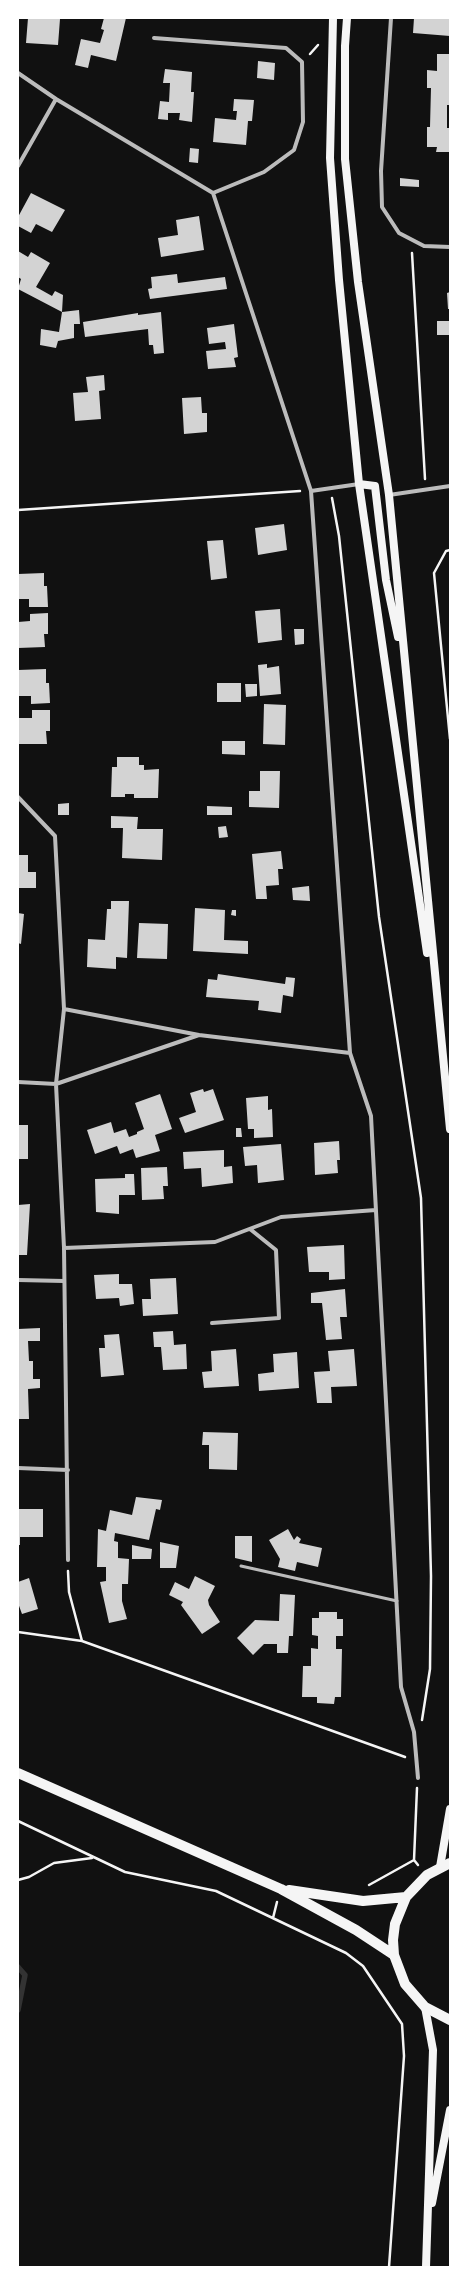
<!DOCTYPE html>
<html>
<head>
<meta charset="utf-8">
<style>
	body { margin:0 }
	#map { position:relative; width:468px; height:2285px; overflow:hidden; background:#111; font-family:"DM Sans",sans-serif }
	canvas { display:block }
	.frame { position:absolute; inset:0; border:19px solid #fff; pointer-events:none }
</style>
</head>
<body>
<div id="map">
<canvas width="468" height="2285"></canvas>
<div class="frame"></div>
</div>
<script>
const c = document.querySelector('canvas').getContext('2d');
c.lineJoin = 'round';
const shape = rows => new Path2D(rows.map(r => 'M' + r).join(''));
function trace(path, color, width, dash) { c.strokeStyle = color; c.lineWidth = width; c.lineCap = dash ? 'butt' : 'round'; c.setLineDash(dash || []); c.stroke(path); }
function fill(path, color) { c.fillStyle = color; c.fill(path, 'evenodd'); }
trace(shape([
	[18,1967,25,1975,18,2010]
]), '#333', 5.5);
fill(shape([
	[28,18,60,19,58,45,26,43],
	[104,18,126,18,116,61,91,55,88,68,75,65,81,39,100,43,104,30,101,29],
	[414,18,450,18,450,36,413,33],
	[437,54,450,54,450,105,447,105,447,128,450,128,450,152,436,152,437,147,427,147,427,127,430,127,431,88,427,88,427,70,437,71],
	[258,61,275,63,274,80,257,78],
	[165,69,192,72,191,92,194,92,192,122,179,120,180,113,168,113,168,120,158,119,160,101,169,102,170,83,163,83],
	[234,99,254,100,252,121,248,121,246,145,213,142,215,118,236,120,237,111,233,111],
	[190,148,199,149,198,163,189,162],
	[400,178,419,180,419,187,400,186],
	[31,193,65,210,52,232,36,224,31,233,18,226,18,217],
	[199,216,204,250,161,257,158,238,178,235,176,220],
	[18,251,28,257,31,252,50,263,36,287,52,296,55,291,63,295,62,312,18,289,21,279,18,277],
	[177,274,178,283,225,277,227,289,150,299,148,289,152,288,151,277],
	[450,292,450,309,448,309,447,293],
	[79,310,80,324,74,324,74,338,58,341,56,348,40,345,41,329,59,332,62,312],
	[161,312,164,353,154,354,153,345,149,345,148,329,85,337,83,322,138,313,138,315],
	[437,321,450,321,450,335,437,335],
	[234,324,238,357,234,358,236,367,208,369,206,351,226,349,225,342,209,344,207,328],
	[104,375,105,390,99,391,101,419,75,421,73,393,88,392,86,377],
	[201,397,202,413,207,413,207,432,184,434,182,398],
	[284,524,287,550,258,555,255,528],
	[223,540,227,578,211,580,207,541],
	[44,573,44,586,47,586,48,607,29,607,29,599,18,599,18,574],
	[280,609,282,640,258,643,255,611],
	[48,613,48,634,44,634,45,647,18,648,18,622,30,621,30,614],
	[294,629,304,629,304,644,295,645],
	[267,664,267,668,279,666,281,694,260,696,258,665],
	[46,669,46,683,49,683,50,703,31,704,31,696,18,696,18,670],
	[217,683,241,683,241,702,217,702],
	[245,684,257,684,257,696,246,697],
	[264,704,286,705,285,745,263,744],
	[32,710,50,710,50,731,46,731,47,744,18,744,18,718,32,718],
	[222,741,245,741,245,755,222,754],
	[117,757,139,757,139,765,144,765,144,770,159,769,158,798,134,798,134,794,125,794,125,797,111,797,112,767,117,767],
	[260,771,280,771,279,808,249,807,249,791,260,791],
	[69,803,69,815,58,815,58,804],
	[207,806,232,807,232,815,207,815],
	[111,816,138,817,137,829,163,829,162,860,122,858,123,828,111,828],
	[226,826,228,837,219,838,218,827],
	[281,851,283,869,278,869,279,885,266,886,267,899,256,899,252,854],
	[18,855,28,855,28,872,36,872,36,888,18,888],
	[309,886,310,901,293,900,292,888],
	[111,901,129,901,127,958,116,957,116,969,87,967,88,939,105,940,107,909,111,909],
	[195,908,225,910,224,940,248,941,248,954,193,951],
	[232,910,236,910,236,916,231,915],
	[18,913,24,914,21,944,18,943],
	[139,923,168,924,167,959,137,958],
	[218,974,285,984,286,977,295,978,293,997,283,995,281,1013,258,1010,259,1001,206,997,208,979,217,980],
	[203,1089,204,1092,213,1089,224,1120,185,1133,179,1118,196,1112,190,1093],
	[160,1094,172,1129,155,1135,160,1151,136,1158,133,1149,120,1154,117,1146,95,1154,87,1130,111,1122,114,1133,126,1129,129,1137,137,1134,137,1132,144,1129,135,1103],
	[268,1096,268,1110,272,1109,273,1137,254,1138,254,1129,248,1129,246,1098],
	[18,1125,28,1125,28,1159,18,1159],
	[236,1128,241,1128,242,1137,236,1137],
	[339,1141,340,1160,337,1160,338,1173,315,1175,314,1143],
	[281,1144,284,1180,258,1183,257,1165,245,1166,243,1147],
	[224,1150,224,1167,232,1166,233,1183,202,1187,201,1168,184,1169,183,1152],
	[167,1167,168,1186,163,1186,164,1199,142,1200,141,1168],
	[125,1174,134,1174,135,1195,119,1195,119,1214,96,1212,95,1179,125,1178],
	[30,1204,27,1255,18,1255,18,1205],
	[344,1245,345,1279,329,1280,329,1272,309,1272,307,1247],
	[119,1274,119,1284,132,1284,134,1304,120,1306,119,1298,96,1299,94,1275],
	[176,1278,178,1314,143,1316,142,1299,151,1299,150,1279],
	[345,1289,347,1317,340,1317,342,1339,326,1340,322,1303,311,1303,311,1293],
	[40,1328,40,1341,28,1341,29,1361,33,1361,33,1379,40,1379,40,1388,28,1389,29,1419,18,1419,18,1329],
	[173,1331,174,1345,186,1344,187,1369,163,1370,161,1347,154,1347,153,1332],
	[119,1334,124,1375,101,1377,99,1348,105,1348,104,1335],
	[236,1349,239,1386,204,1388,202,1372,212,1371,211,1351],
	[354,1349,357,1386,331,1387,332,1403,317,1403,314,1372,330,1371,328,1351],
	[297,1352,299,1388,259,1391,258,1374,274,1372,273,1354],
	[203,1432,238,1433,237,1470,209,1469,209,1445,202,1445],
	[136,1497,162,1500,160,1510,156,1509,149,1540,115,1533,114,1541,118,1542,118,1558,129,1559,128,1584,122,1584,122,1601,127,1619,109,1623,100,1582,106,1581,106,1567,97,1567,98,1529,106,1531,110,1510,132,1515],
	[18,1509,43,1509,43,1537,20,1537,20,1545,18,1545],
	[288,1529,294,1540,297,1536,301,1539,299,1543,322,1548,318,1567,297,1562,295,1571,278,1567,280,1559,269,1540],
	[235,1536,252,1536,252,1562,235,1558],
	[160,1542,179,1546,176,1568,160,1568],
	[132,1545,152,1549,151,1559,132,1559],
	[195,1576,215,1586,208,1600,209,1605,220,1622,202,1634,181,1605,183,1602,169,1595,175,1582,189,1589],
	[29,1578,38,1609,22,1614,18,1603,18,1582],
	[280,1594,295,1595,293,1636,289,1636,288,1653,277,1653,277,1644,264,1644,253,1655,237,1638,255,1620,279,1621],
	[319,1612,337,1612,337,1619,343,1619,343,1636,336,1636,336,1649,342,1649,341,1697,335,1697,334,1704,317,1703,317,1697,302,1697,303,1666,311,1666,311,1648,318,1649,318,1636,312,1635,312,1618,319,1618]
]), '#d3d3d3');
trace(shape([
	[310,54,318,45],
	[412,253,425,479],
	[332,498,339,536,379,917,421,1198,431,1576,430,1669,422,1720],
	[18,510,300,491],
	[450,550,446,551,434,573,450,739],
	[68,1571,69,1592,82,1641],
	[18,1632,82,1641,405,1757],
	[417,1788,414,1860,418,1865],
	[18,1821,125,1872,216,1891,346,1953,363,1966,402,2024,404,2056,389,2267],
	[18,1880,29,1877,54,1863,92,1858],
	[369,1885,414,1860],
	[273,1918,277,1902]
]), '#f5f5f5', 2.5);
trace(shape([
	[241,1566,397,1601]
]), '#bcbcbc', 3);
trace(shape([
	[391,18,381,171,382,207,399,233,424,246,450,247],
	[154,38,286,48,302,62,303,122,294,150,264,172,213,193],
	[18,73,56,99,213,193,311,491,350,1053,371,1116,401,1687,414,1732,418,1778],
	[18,166,56,99],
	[311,491,359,484],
	[389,495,450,486],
	[18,797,55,836,64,1009],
	[18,1082,56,1084,199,1035,350,1053],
	[64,1248,215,1242,281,1217,376,1210],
	[18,1280,64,1281],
	[212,1323,279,1318,276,1250,250,1229],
	[18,1468,68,1470],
	[68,1560,64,1248,56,1084,64,1009,199,1035]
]), '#bcbcbc', 4);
trace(shape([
	[333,18,330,158,339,280,359,484,427,953],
	[347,18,345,46,345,159,358,282,389,495,450,1129],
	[359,484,375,486,386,580,398,637],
	[440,1867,450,1809],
	[425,2007,433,2050,426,2267],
	[432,2203,450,2110]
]), '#f5f5f5', 8);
trace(shape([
	[18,1773,281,1889,356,1930,394,1955],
	[450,1863,427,1875,406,1897,395,1924,393,1940,394,1955,405,1984,425,2007,450,2020],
	[289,1890,363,1901,406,1897]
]), '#f5f5f5', 10);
</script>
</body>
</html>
